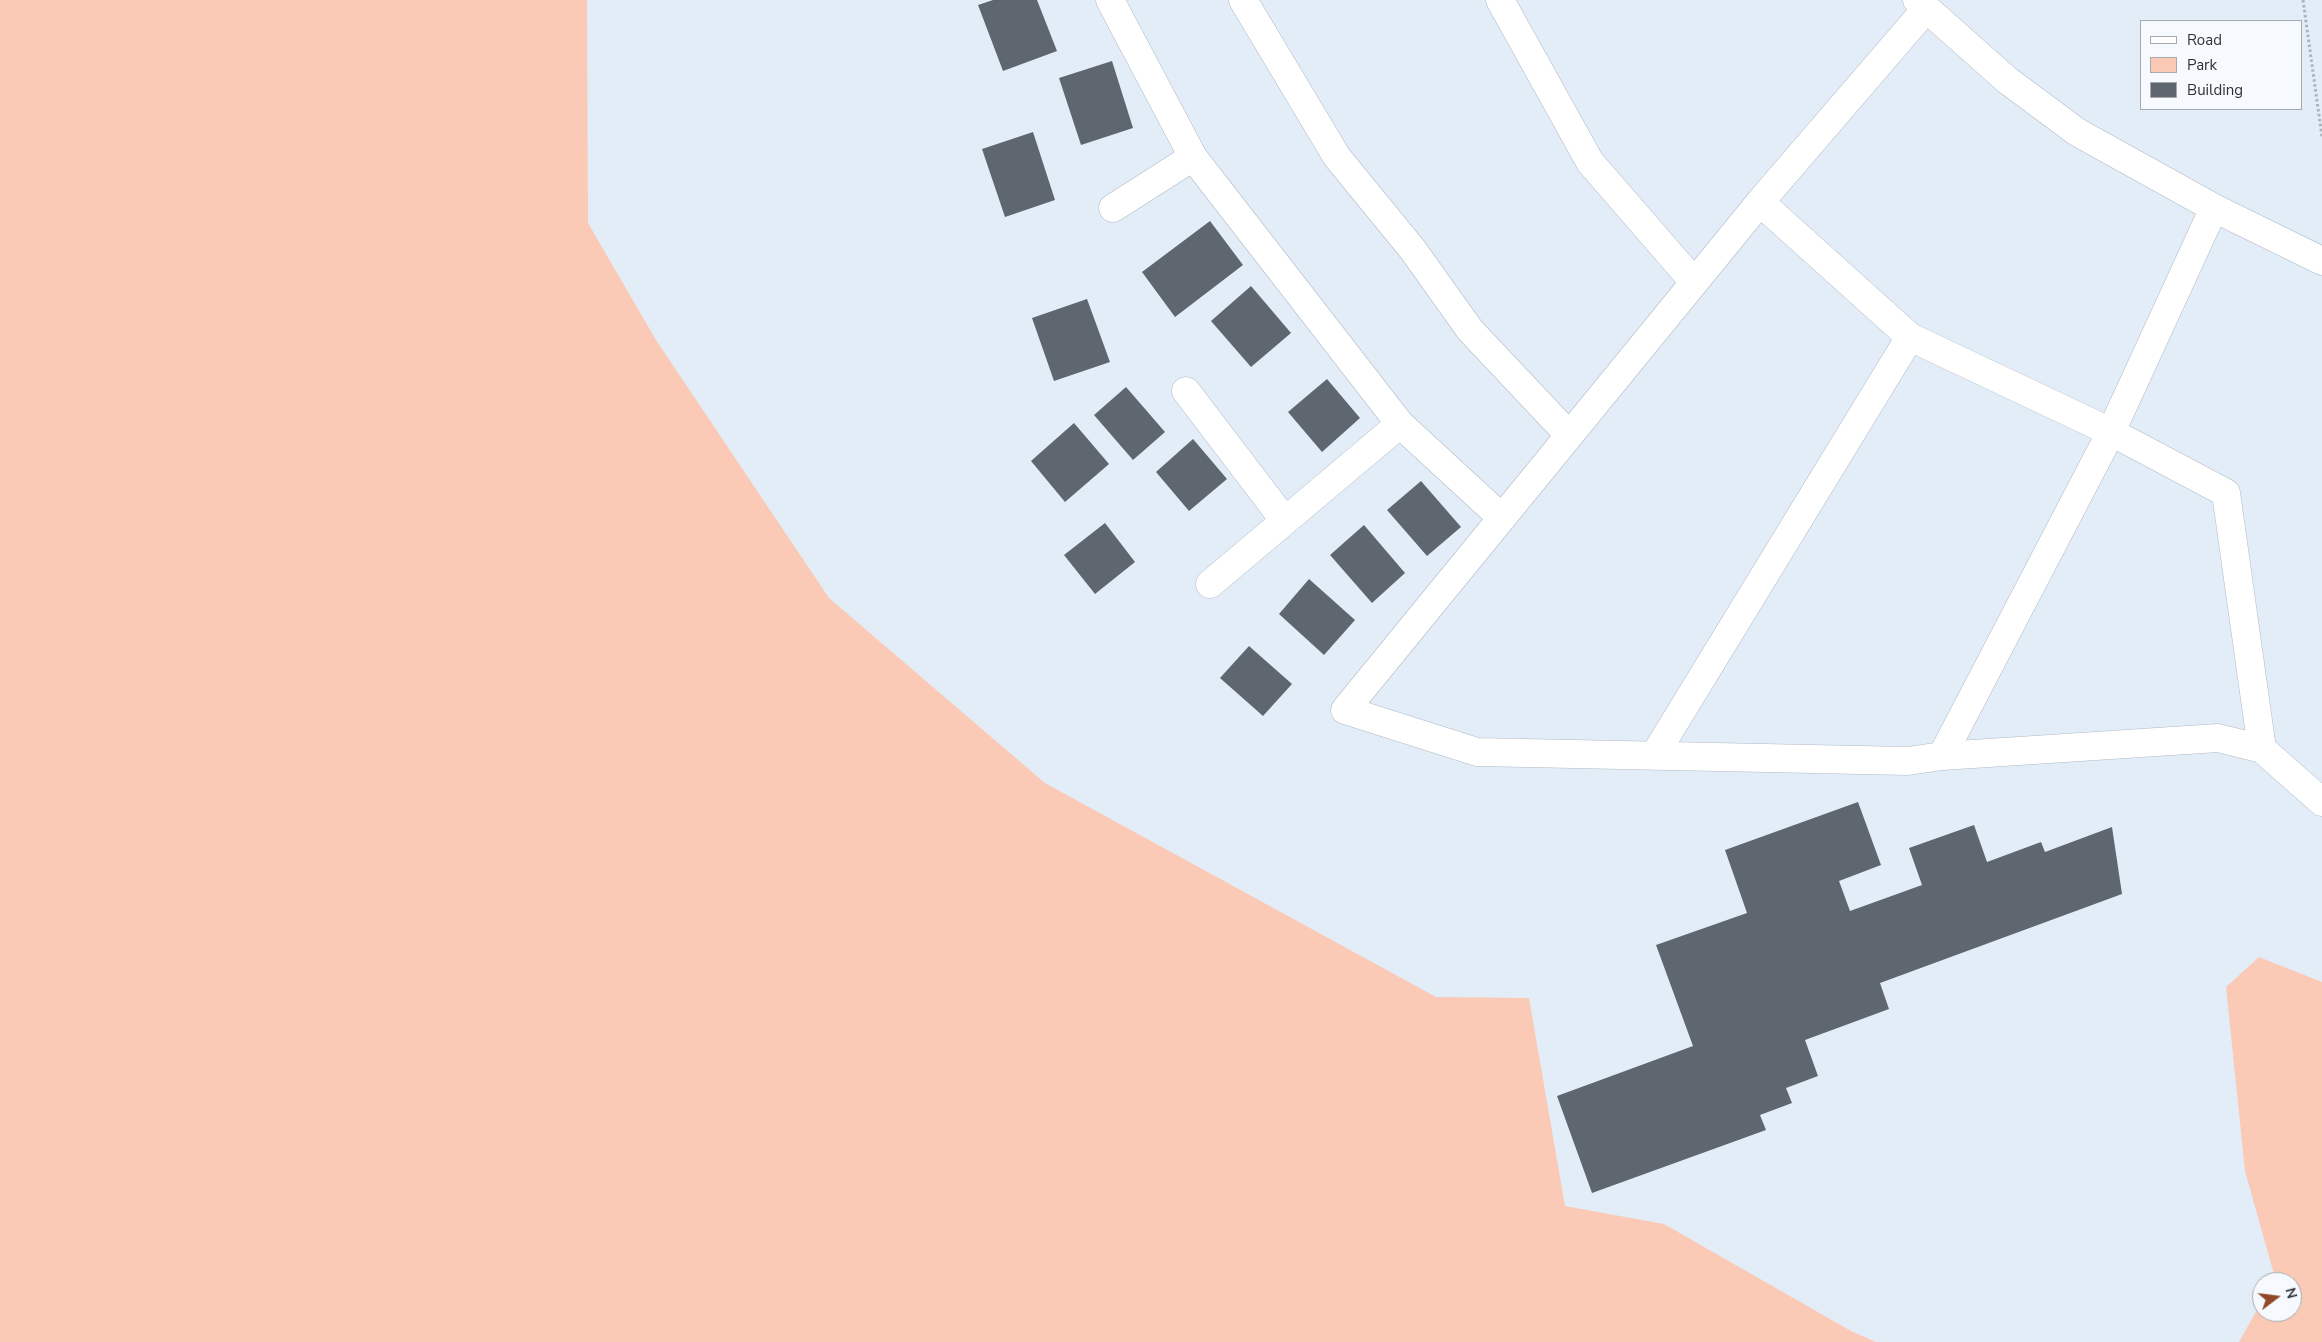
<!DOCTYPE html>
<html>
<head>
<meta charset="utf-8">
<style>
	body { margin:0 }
	#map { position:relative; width:2322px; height:1342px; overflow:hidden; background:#e3edf8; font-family:"Nunito Sans",sans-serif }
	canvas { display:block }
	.legend { position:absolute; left:2140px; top:20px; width:162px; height:90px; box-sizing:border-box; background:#f6fafe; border:1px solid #a6aaae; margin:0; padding:6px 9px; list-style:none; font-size:15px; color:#2e3236 }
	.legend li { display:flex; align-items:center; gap:10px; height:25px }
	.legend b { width:25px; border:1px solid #a6aaae }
	.north { position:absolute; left:2252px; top:1272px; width:50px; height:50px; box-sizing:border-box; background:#f6fafe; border:1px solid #a6aaae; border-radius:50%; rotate:75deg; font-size:14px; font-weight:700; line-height:20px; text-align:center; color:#2e3236 }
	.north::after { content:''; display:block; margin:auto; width:18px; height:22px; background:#904827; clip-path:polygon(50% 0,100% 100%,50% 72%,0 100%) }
</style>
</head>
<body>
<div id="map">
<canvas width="2322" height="1342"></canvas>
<ul class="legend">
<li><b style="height:6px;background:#fff"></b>Road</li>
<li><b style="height:14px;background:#facab6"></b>Park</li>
<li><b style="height:14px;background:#5e6670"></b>Building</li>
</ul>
<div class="north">N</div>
</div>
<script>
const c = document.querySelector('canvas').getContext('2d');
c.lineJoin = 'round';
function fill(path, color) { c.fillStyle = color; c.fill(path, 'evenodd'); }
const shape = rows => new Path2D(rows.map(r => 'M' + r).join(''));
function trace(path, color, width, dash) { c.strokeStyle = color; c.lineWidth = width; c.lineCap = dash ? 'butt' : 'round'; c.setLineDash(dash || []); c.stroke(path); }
fill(shape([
	[0,0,587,0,588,223,656,340,829,598,1045,783,1436,997,1529,998,1565,1206,1664,1224,1851,1331,1876,1342,0,1342],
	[2259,957,2322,982,2322,1342,2239,1342,2262,1301,2262,1312,2292,1312,2292,1282,2273,1282,2275,1278,2245,1171,2226,987]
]), '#facab6');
fill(shape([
	[993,0,1037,0,1057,51,1003,71,978,5],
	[1112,61,1133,128,1081,145,1059,78],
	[1033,132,1055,200,1005,217,982,149],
	[1210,221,1243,265,1175,317,1142,272],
	[1251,286,1291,333,1251,367,1211,321],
	[1087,299,1110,362,1054,381,1032,318],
	[1327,379,1360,418,1322,452,1288,412],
	[1126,387,1165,432,1133,460,1094,415],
	[1074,423,1109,464,1065,502,1031,461],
	[1193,439,1227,479,1189,511,1156,472],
	[1421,481,1461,527,1427,556,1387,510],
	[1105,523,1135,562,1095,594,1064,555],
	[1364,525,1405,573,1372,603,1330,555],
	[1309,579,1355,620,1324,655,1279,614],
	[1249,646,1292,684,1263,716,1220,678],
	[1858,802,1881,865,1839,881,1850,911,1922,885,1909,848,1974,825,1987,862,2041,842,2045,852,2112,827,2122,894,1880,983,1889,1009,1805,1040,1818,1076,1786,1088,1792,1103,1760,1115,1766,1130,1592,1193,1557,1096,1693,1046,1656,945,1747,913,1725,850]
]), '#5e6670');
const street = shape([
	[1110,0,1193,157,1400,424,1502,518],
	[1243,0,1337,157,1413,250,1470,330,1569,435],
	[1500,0,1590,162,1694,282],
	[1926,9,1760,202,1345,710,1477,752,1908,761,1942,756,2218,738,2262,749,2322,802],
	[1760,202,1910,337,2111,432,2226,493,2262,749],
	[1113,208,1193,157],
	[1186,391,1285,521],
	[1210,584,1400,424],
	[1654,756,1910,337],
	[1942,756,2111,432,2214,208]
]);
const secondary = shape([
	[1917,0,2007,80,2077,132,2214,208,2322,261]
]);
trace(street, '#b0b9c4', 29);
trace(secondary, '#b0b9c4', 29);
trace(shape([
	[2303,0,2322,137]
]), '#abb3bc', 3, [2.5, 2.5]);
trace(street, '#fff', 28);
trace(secondary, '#fff', 28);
</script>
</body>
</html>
